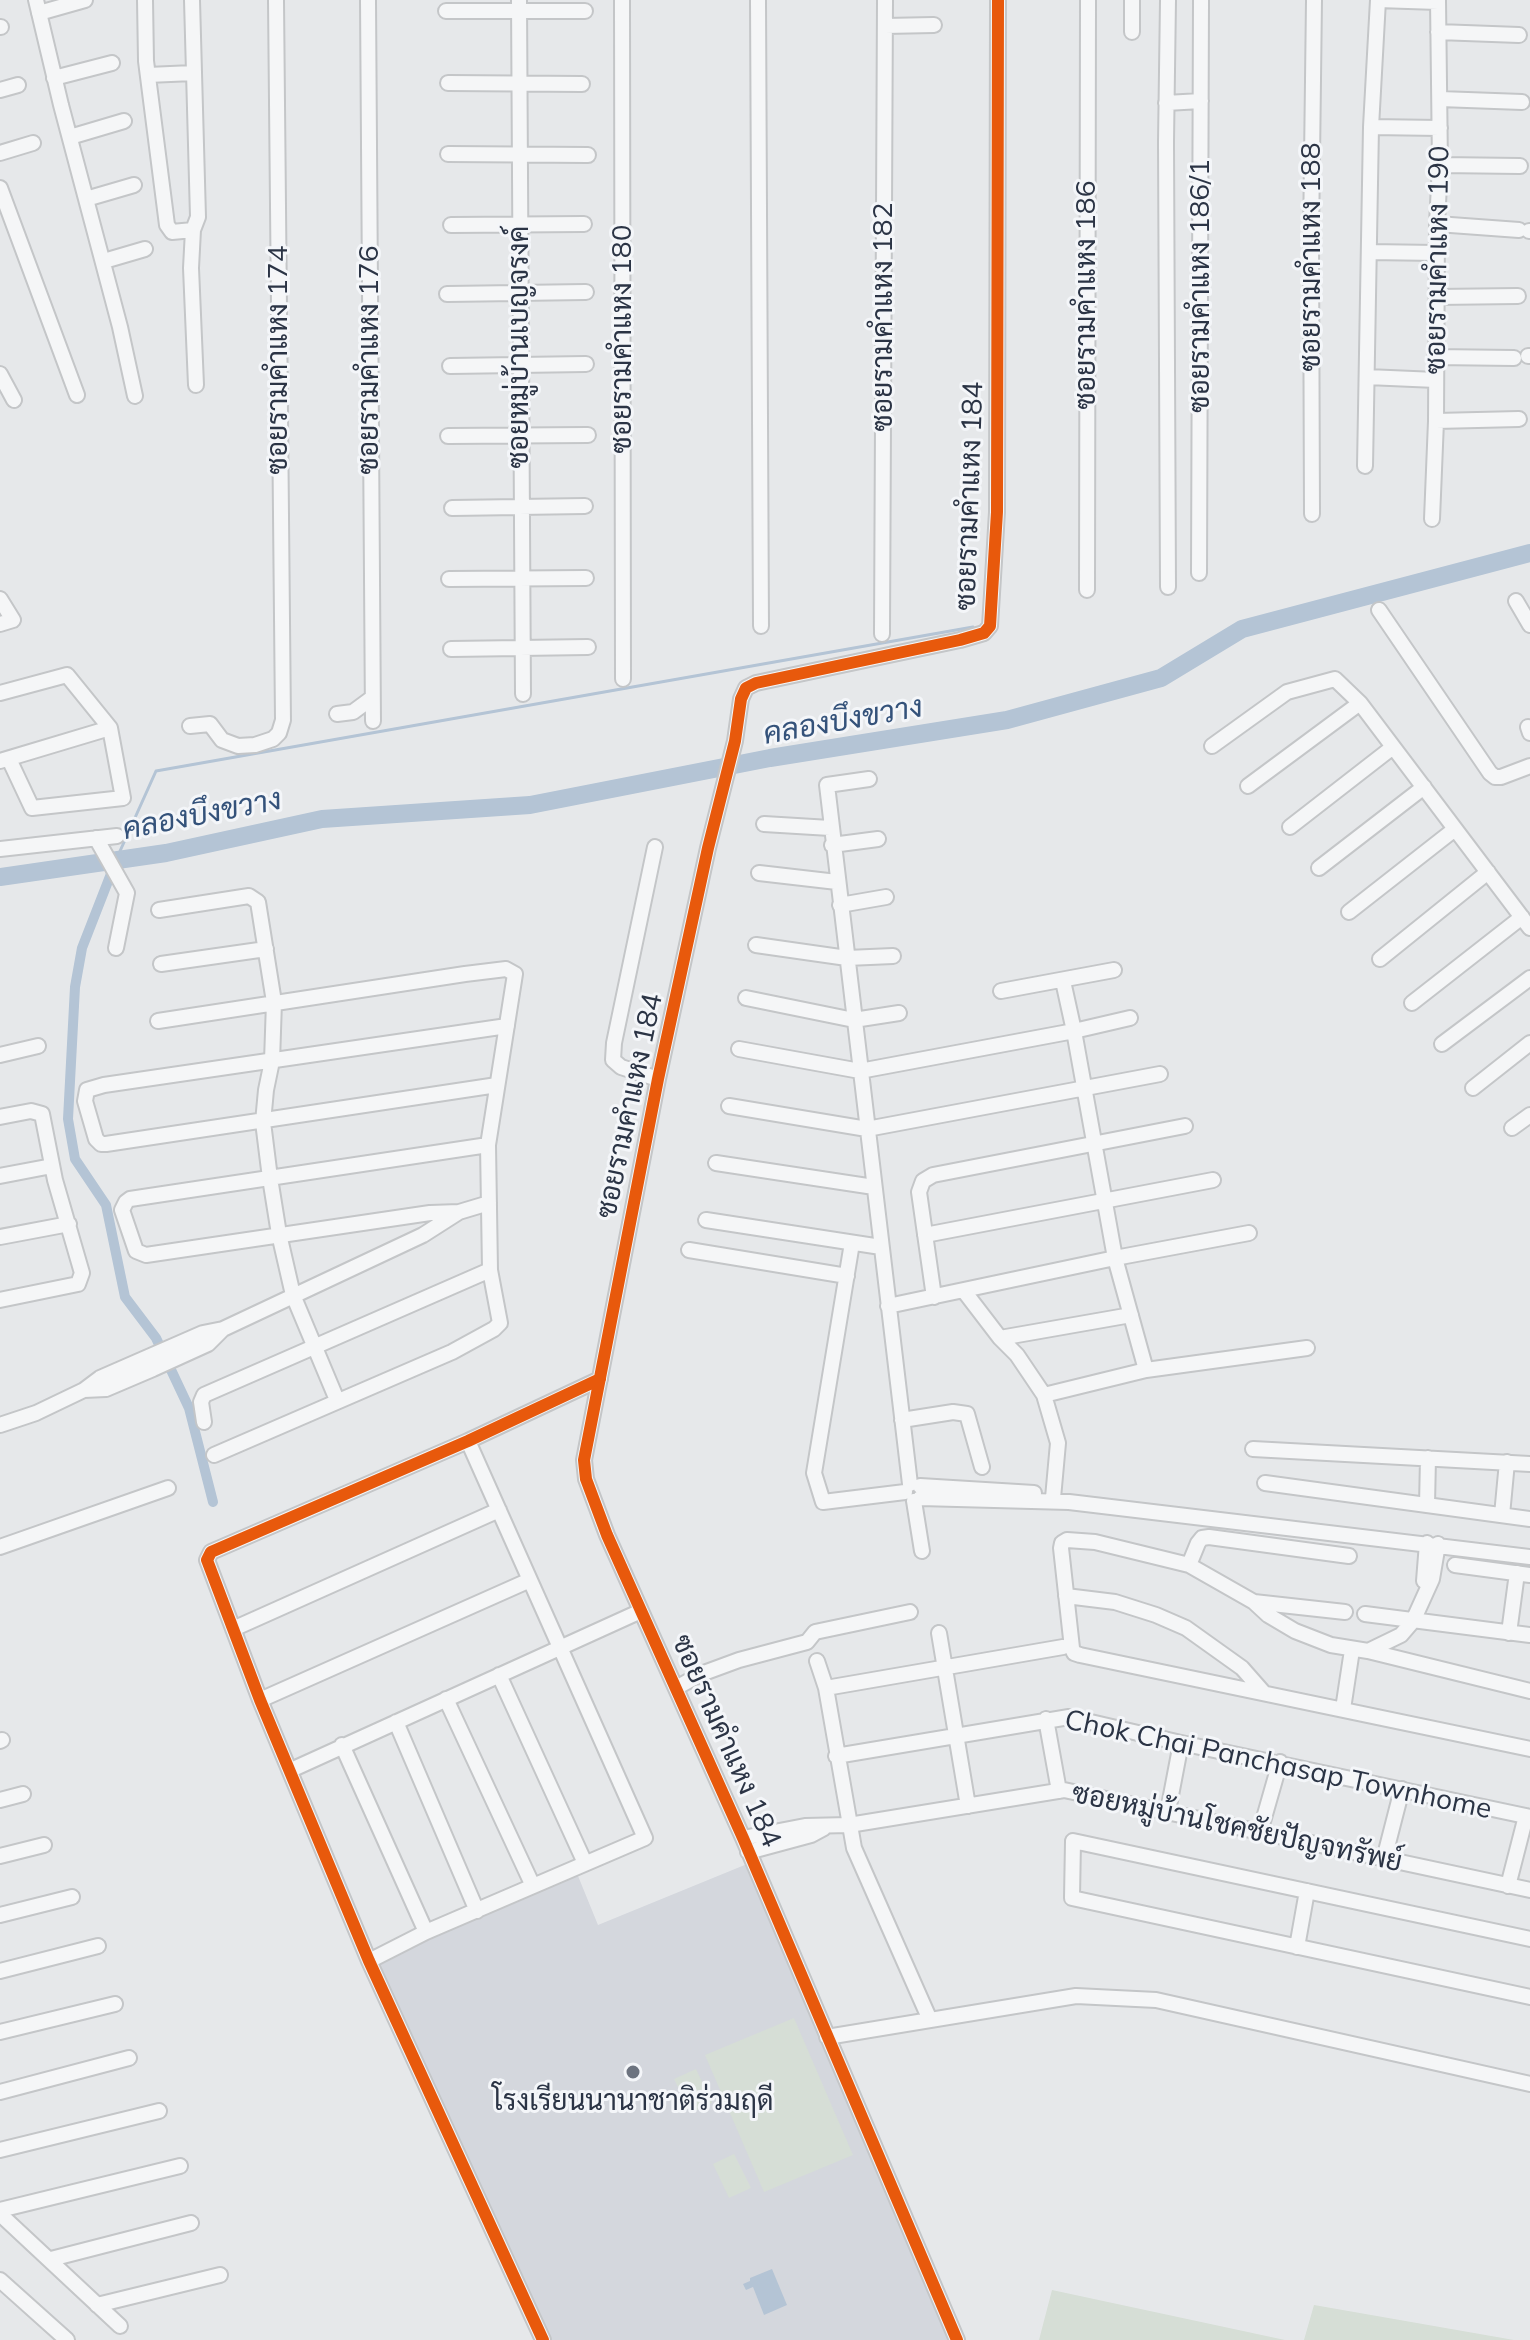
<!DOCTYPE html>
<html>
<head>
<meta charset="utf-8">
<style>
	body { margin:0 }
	canvas { display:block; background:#e6e8ea }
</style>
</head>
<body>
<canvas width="1530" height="2340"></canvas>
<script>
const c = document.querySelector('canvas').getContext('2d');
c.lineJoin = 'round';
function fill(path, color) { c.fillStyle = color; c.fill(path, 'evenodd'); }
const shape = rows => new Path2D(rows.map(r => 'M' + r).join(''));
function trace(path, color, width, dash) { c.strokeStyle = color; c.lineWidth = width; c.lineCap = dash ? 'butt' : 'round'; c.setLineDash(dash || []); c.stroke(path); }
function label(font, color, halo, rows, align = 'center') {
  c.font = font + ' Mulish,Sarabun,sans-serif'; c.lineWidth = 6; c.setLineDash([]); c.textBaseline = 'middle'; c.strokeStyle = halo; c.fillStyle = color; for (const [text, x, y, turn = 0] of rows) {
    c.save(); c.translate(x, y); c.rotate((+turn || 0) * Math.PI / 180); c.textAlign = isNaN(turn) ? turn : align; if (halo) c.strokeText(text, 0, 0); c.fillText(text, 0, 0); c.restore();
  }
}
fill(shape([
	[752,1862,954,2333,947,2340,549,2340,373,1963,576,1871,598,1925]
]), '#d4d7dd');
fill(shape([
	[794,2018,853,2155,764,2192,705,2055],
	[696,2069,712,2103,691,2113,674,2079],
	[734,2154,751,2188,729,2198,713,2164],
	[1052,2290,1285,2340,1039,2340],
	[1314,2305,1514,2340,1304,2340]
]), '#d6ded6');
fill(shape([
	[772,2269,787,2305,764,2315,753,2287,746,2290,743,2284,750,2281,750,2278]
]), '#b4c4d5');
trace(shape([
	[116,860,156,771,973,627]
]), '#b4c4d5', 3);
trace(shape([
	[114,866,82,948,75,987,68,1119,75,1159,106,1205,125,1297,156,1338,189,1408,213,1502]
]), '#b4c4d5', 10);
trace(shape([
	[0,877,166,853,322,819,530,805,770,758,1007,720,1161,678,1242,629,1530,553]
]), '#b4c4d5', 18);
const minor = shape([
	[36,0,61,105,120,327,135,396],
	[145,0,146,61,167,225,172,232,193,230],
	[192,0,198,217,193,230,191,268,196,385],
	[368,0,373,721],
	[519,0,523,694],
	[622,0,623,679],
	[758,0,761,626],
	[1168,0,1166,142,1168,587],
	[1378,0,1438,2],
	[446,11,585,11],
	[39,13,85,0],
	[885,26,934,25],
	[0,27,1,27],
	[1132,32,1132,0],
	[1438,32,1519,35],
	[148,75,193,73],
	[54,78,112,63],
	[448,83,582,84],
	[0,90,18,85],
	[1440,99,1522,102],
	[1166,103,1201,101],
	[1371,127,1440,128],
	[70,137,124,121],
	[0,153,33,143],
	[448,154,588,155],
	[1440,165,1520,166],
	[0,188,77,395],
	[86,199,134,185],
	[1437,224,1519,230],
	[451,225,584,224],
	[1529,231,1530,231],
	[1369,252,1437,253],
	[104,261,145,249],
	[447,294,586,292],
	[1437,297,1518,296],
	[1528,356,1530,356],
	[1435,357,1514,358],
	[450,366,586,364],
	[0,374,14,400],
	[1367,377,1436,380],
	[1436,421,1519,419],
	[448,436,588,435],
	[1365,466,1371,127,1378,0],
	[452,508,585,506],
	[1312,514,1311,240,1314,0],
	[1432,519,1436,421,1437,224,1440,165,1438,0],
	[1199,573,1201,0],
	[449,579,586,578],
	[1087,590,1088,0],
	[0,599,13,620,0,624],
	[1516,601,1530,625],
	[1379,610,1490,773,1495,777,1501,777,1530,766],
	[882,634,885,0],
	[451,649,588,647],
	[0,693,67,675,110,728,123,798,32,808,9,759],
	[337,714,353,712,372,698],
	[190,726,210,724,222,740,238,746,255,745,273,739,279,733,283,720,276,0],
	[1528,727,1530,733],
	[1212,746,1287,692,1335,679,1360,703,1530,928],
	[0,761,110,728],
	[869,779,827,785,910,1484],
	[1248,786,1360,703],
	[764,824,830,828],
	[1290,827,1393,747],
	[96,838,127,893,116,948],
	[832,845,878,839],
	[655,847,614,1043,613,1060,621,1067,658,1079],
	[0,849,117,836],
	[1319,868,1424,787],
	[759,873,837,882],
	[840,905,886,897],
	[159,910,249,896,258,902,274,1002,272,1061,266,1090,263,1122,270,1178,279,1234,293,1295,337,1400],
	[1349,912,1455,829],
	[756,945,847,958,893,956],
	[1380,959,1488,872],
	[161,964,266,949],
	[1001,991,1114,970],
	[746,998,854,1020,899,1013],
	[1412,1003,1522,917],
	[1130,1018,1074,1031,1115,1258,1249,1233],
	[158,1021,465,974,506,969,515,974,488,1145,490,1270,500,1323,494,1329,452,1352,214,1455],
	[1442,1044,1530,978],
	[739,1049,860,1071,1074,1031,1063,981],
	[0,1055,38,1046],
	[497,1085,106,1144,101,1144,96,1139,85,1101,87,1090,104,1085,507,1026],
	[1473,1088,1530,1043],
	[729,1106,867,1129,1160,1074],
	[0,1117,31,1111,42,1114,55,1180,82,1273,78,1284,0,1300],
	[1512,1128,1530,1115],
	[488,1145,130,1199,126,1202,122,1210,136,1251,146,1255,430,1213,459,1212,489,1203],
	[716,1163,874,1187],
	[0,1176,52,1166],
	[706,1220,881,1247],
	[925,1235,1213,1180],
	[0,1237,69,1224],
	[852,1243,814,1473,823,1502,905,1492],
	[689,1250,847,1276],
	[964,1291,1000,1338,1017,1355,1044,1395,1058,1443,1053,1498],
	[934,1297,919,1192,923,1181,933,1175,1185,1126],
	[888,1306,1115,1258,1146,1370],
	[1000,1338,1131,1315],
	[84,1390,106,1389,153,1369,208,1344,223,1329],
	[1044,1395,1146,1370,1307,1348],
	[902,1420,953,1412,967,1414,982,1467],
	[204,1422,201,1402,204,1395,490,1270],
	[0,1425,36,1413,84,1390,100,1378,203,1333,223,1329,423,1235,459,1212],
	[1253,1449,1530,1464],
	[1265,1483,1530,1519],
	[920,1486,1034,1493],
	[920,1498,1069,1502,1530,1557],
	[914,1501,922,1551],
	[1427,1505,1428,1458],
	[1502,1515,1507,1462],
	[1438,1544,1432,1579,1413,1621,1401,1635,1368,1651,1331,1645,1295,1631,1268,1615,1254,1602,1189,1565,1095,1542,1067,1540,1062,1543,1061,1548,1072,1648,1074,1653,1080,1655,1530,1749],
	[0,1547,168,1488],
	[1189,1565,1198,1543,1202,1538,1209,1537,1349,1556],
	[1455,1565,1530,1575],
	[1424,1581,1427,1543],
	[1066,1596,1115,1602,1156,1615,1186,1628,1242,1668,1264,1693],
	[1254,1602,1345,1612],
	[1365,1614,1530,1635],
	[233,1629,499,1510],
	[939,1633,968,1806],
	[1509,1633,1517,1573],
	[1368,1651,1530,1691],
	[817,1661,826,1688,854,1848,930,2020],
	[499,1675,585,1863],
	[676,1688,701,1674,739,1660,807,1642,815,1632,910,1612],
	[826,1688,1063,1647],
	[446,1699,533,1886],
	[260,1700,530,1580],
	[1343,1709,1352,1650],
	[1046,1719,1059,1791],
	[396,1722,477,1911],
	[0,1741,2,1740],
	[342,1745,426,1932],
	[836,1756,1069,1717,1181,1743,1530,1817],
	[291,1770,641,1611],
	[0,1800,23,1794],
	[1168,1811,1181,1743],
	[1260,1832,1280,1762],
	[743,1838,805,1826,849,1825,1064,1790,1530,1890],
	[748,1852,811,1835,824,1828],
	[0,1856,44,1845],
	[1384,1859,1402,1789],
	[1508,1886,1526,1816],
	[0,1915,72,1897],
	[1530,1939,1073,1841,1072,1898,1530,1997],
	[1297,1947,1307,1891],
	[369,1961,426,1932,645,1838,468,1441],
	[0,1971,98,1946],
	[0,2032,115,2004],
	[827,2037,1076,1996,1156,2000,1530,2084],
	[0,2092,129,2058],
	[0,2150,159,2111],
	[0,2210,180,2166],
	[0,2214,120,2326],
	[51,2259,191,2223],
	[0,2280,67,2340],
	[97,2305,220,2275],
	[543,2340,369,1961,260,1700,207,1560,211,1552,468,1441,600,1379],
	[957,2340,743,1838,607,1535,586,1479,584,1460,658,1079,708,848,735,741,741,699,746,688,756,683,960,640,984,633,990,626,997,512,998,0]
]);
trace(minor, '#c4c6c8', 18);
trace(minor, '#f5f6f7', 14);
trace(shape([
	[543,2340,369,1961,260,1700,207,1560,211,1552,468,1441,600,1379],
	[957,2340,743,1838,607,1535,586,1479,584,1460,658,1079,708,848,735,741,741,699,746,688,756,683,960,640,984,633,990,626,997,512,998,0]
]), '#e8590c', 12);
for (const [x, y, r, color] of [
	[633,2072,8,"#6c737f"]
]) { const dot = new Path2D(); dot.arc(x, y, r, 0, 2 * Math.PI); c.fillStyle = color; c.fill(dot); trace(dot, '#f4f6f9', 3); }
label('28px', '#2b3445', '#f4f6f9', [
	["ซอยรามคำแหง 188",1312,257,-90],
	["ซอยรามคำแหง 190",1438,260,-89],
	["ซอยรามคำแหง 186/1",1201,286,-90],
	["ซอยรามคำแหง 186",1087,295,-90],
	["ซอยรามคำแหง 182",884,317,-90],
	["ซอยรามคำแหง 180",623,339,-90],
	["ซอยหมู่บ้านเบญจรงค์",520,347,-90],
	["ซอยรามคำแหง 174",279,360,-90],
	["ซอยรามคำแหง 176",370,360,-90],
	["ซอยรามคำแหง 184",970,496,-88],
	["ซอยรามคำแหง 184",630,1106,-78],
	["ซอยรามคำแหง 184",726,1741,66],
	["Chok Chai Panchasap Townhome",1278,1765,12],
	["ซอยหมู่บ้านโชคชัยปัญจทรัพย์",1237,1828,12]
]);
label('28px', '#2b3445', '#f4f6f9', [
	["โรงเรียนนานาชาติร่วมฤดี",633,2102]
]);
label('italic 30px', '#34527a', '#f4f6f9', [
	["คลองบึงขวาง",843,721,-10],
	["คลองบึงขวาง",202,815,-11]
]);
</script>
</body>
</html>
